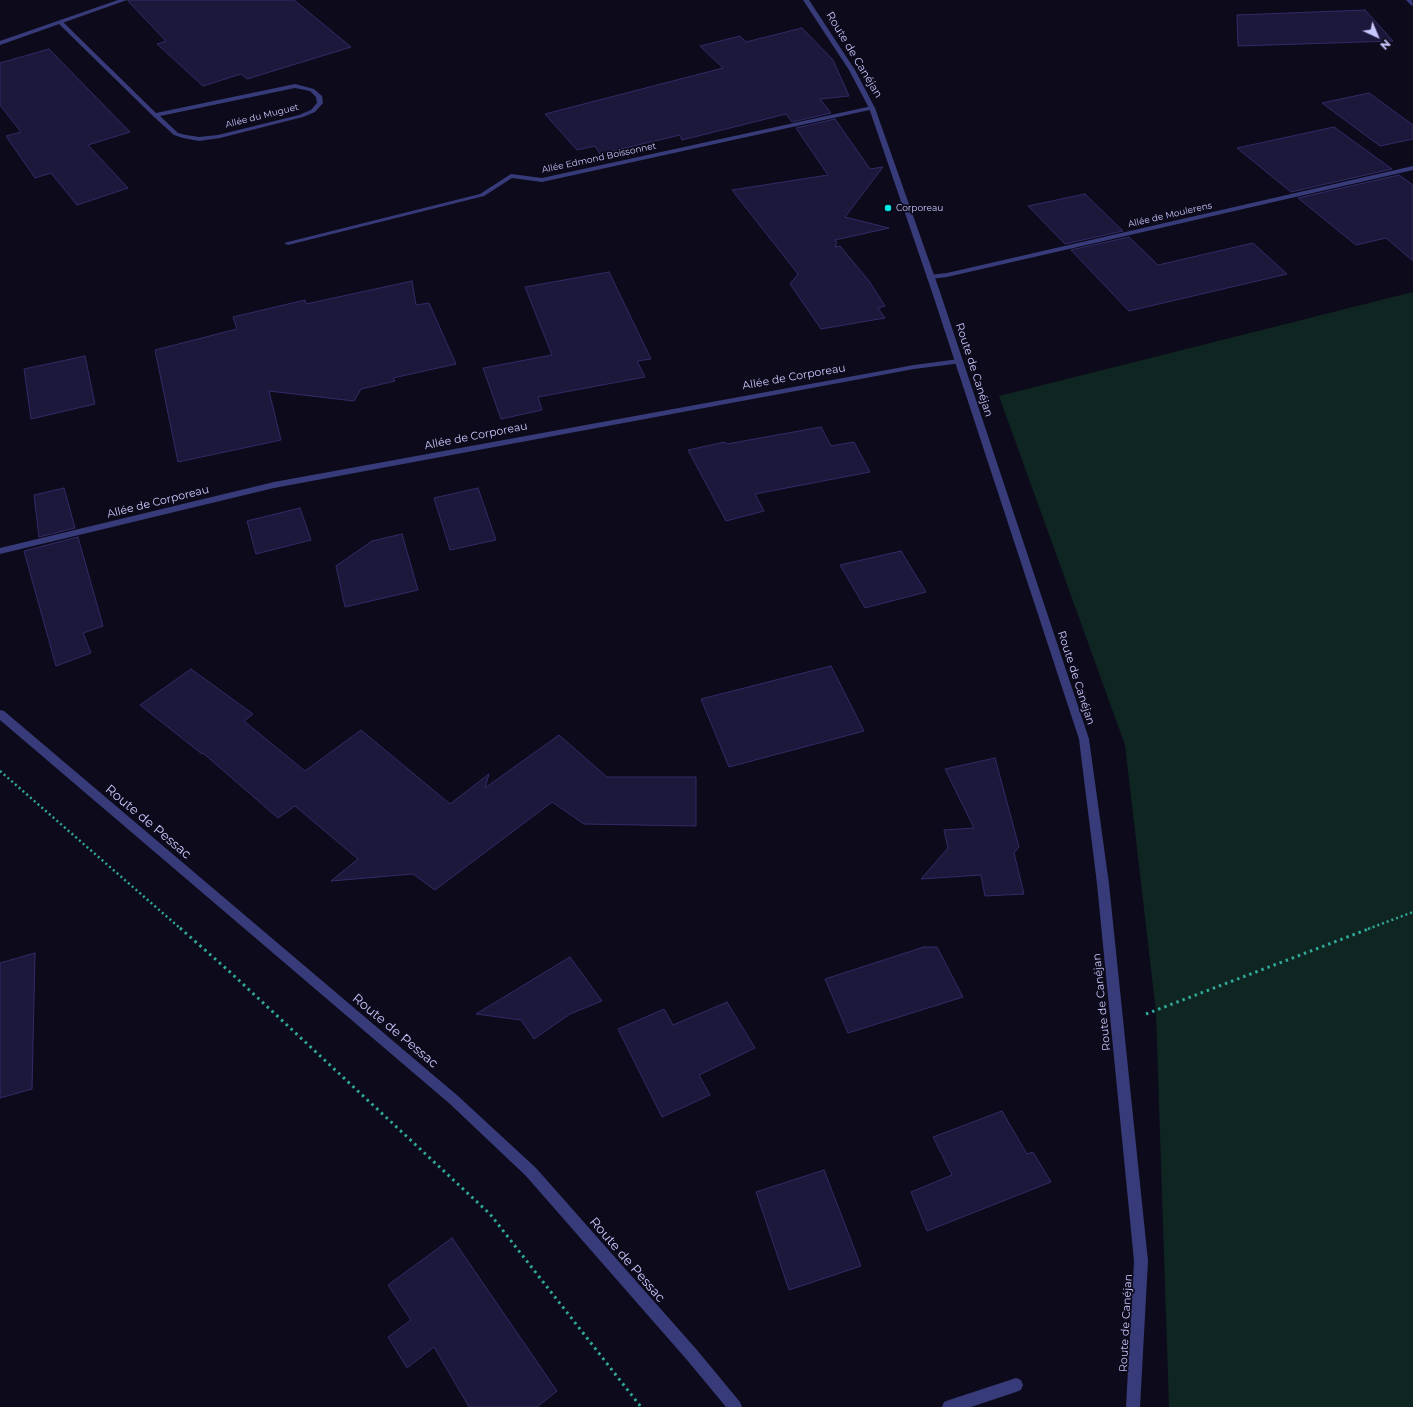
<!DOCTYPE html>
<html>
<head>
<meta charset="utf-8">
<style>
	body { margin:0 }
	#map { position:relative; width:1413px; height:1407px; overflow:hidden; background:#0d0b1b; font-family:Montserrat,sans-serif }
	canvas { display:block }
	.north { position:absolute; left:1357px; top:16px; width:40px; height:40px; -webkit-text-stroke:3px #0d0b1b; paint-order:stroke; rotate:136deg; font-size:11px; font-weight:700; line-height:16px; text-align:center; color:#c8c7fd }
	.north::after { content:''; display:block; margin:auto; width:14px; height:18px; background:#c8c7fd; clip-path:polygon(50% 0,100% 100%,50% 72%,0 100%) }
</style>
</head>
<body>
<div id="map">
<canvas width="1413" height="1407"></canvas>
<div class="north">N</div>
</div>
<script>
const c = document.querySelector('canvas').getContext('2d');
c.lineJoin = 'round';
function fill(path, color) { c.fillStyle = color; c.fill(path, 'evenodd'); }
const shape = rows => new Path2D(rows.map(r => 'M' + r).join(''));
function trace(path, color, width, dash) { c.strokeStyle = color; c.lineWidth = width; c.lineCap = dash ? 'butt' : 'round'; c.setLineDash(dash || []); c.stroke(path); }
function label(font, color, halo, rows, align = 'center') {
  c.font = font + ' Montserrat,sans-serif'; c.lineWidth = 3.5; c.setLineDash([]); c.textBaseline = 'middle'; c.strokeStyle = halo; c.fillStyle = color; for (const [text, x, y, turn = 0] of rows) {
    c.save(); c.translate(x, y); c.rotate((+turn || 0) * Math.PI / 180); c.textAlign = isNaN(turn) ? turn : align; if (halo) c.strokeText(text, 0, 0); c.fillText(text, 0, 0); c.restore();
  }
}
fill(shape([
	[1413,292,1413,1407,1169,1407,1156,1012,1125,745,999,396]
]), '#0f2522');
const building = shape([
	[128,0,294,0,351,47,247,79,241,74,203,86,157,44,166,41,128,1,128,0],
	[1365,10,1393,41,1238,46,1237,15,1365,10],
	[802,28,833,60,849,96,820,99,831,113,792,122,786,114,682,140,680,135,600,154,595,146,577,150,545,114,723,68,700,46,740,36,746,42,802,28],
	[49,49,130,132,88,145,128,188,77,205,51,173,35,178,6,136,21,132,0,105,0,63,49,49],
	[1369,93,1413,125,1413,139,1380,146,1322,103,1369,93],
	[835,119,870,169,883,167,845,217,889,228,835,240,837,242,835,247,840,246,869,281,885,306,878,308,885,318,821,329,790,284,798,274,732,190,828,175,796,128,835,119],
	[1334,127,1392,169,1291,192,1237,148,1334,127],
	[1399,175,1413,185,1413,261,1386,238,1356,245,1298,198,1399,175],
	[1085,194,1123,231,1065,244,1028,206,1085,194],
	[1129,237,1158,265,1253,243,1287,274,1129,311,1071,250,1129,237],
	[609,272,651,359,637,361,645,377,538,397,542,410,501,419,483,368,552,355,525,287,609,272],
	[412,281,416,305,429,303,456,364,393,378,395,381,361,389,354,401,269,391,281,440,178,462,155,350,237,329,233,317,305,300,306,304,412,281],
	[85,356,95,404,31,419,24,369,85,356],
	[821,427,831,446,854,442,870,472,755,494,764,511,726,521,688,450,725,442,727,444,821,427],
	[64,488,75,528,39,537,34,495,64,488],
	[478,488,496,540,450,550,434,498,478,488],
	[300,508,311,540,256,554,247,521,300,508],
	[402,534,418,590,345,607,336,566,372,541,402,534],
	[78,537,103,626,83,633,91,653,56,666,24,551,78,537],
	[901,551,926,592,865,608,840,565,901,551],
	[831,666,864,731,729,767,701,699,831,666],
	[191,669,253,714,244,721,305,771,361,730,450,804,489,774,485,788,559,735,607,777,696,777,696,826,584,824,552,802,435,890,413,874,331,881,358,859,295,806,278,818,203,753,202,754,140,705,191,669],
	[995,758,1019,847,1014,853,1024,894,985,896,981,875,921,879,948,848,944,830,974,828,945,769,995,758],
	[924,947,937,947,963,997,848,1033,825,979,924,947],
	[35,953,32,1089,0,1098,0,963,35,953],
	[570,957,602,1001,570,1014,534,1039,521,1020,476,1014,570,957],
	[727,1002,755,1048,699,1075,710,1095,662,1117,618,1029,664,1009,673,1025,727,1002],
	[1002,1111,1027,1154,1033,1152,1051,1182,927,1231,911,1192,952,1175,933,1137,1002,1111],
	[824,1170,861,1266,789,1290,756,1192,824,1170],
	[452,1238,557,1391,537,1407,469,1407,434,1347,407,1368,388,1337,411,1320,388,1285,452,1238]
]);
fill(building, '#1c183b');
trace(building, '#312b67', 1);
trace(shape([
	[0,771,181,929],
	[1368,929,1413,912]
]), '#30a996', 2.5, [2, 3]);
trace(shape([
	[180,928,230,972,490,1214,641,1407],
	[1146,1014,1371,928]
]), '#30a996', 3, [2.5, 4]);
fill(shape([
	[1016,1378,1021,1380,1023,1385,1021,1390,1016,1392,971,1407,942,1407,944,1402,949,1400,1016,1378]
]), '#383b79');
fill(shape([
	[1406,0,1412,0,1413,6,1411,5,1406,0],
	[58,21,62,21,156,113,295,84,314,89,322,96,323,103,315,112,303,117,220,138,199,141,183,138,174,135,153,116,58,23,58,21],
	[295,88,310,91,316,97,317,103,311,110,299,115,218,135,199,137,186,135,178,133,160,116,295,88],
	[872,106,874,107,874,109,542,182,512,178,484,196,288,245,284,243,480,194,511,174,542,178,872,106],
	[1413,166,1413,170,947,277,930,279,926,277,930,275,947,273,1413,166],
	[959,359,963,361,962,363,914,369,274,488,0,554,0,548,274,482,914,365,959,359]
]), '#383b79');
fill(shape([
	[118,0,127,0,0,45,0,41,118,0],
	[803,0,809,0,855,70,875,108,940,292,1089,739,1109,884,1148,1261,1140,1407,1126,1407,1134,1261,1097,884,1079,739,932,292,869,108,849,70,803,0],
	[0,710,4,711,458,1096,536,1168,697,1350,740,1402,742,1407,726,1407,687,1360,526,1176,450,1104,0,720,0,710]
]), '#383b79');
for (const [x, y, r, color] of [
	[888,208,4,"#07e8ea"]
]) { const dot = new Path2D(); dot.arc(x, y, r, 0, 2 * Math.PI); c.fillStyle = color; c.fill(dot); trace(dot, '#0d0b1b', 1.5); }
label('9px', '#c8c7fd', '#0d0b1b', [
	["Allée du Muguet",262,116,-14],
	["Allée Edmond Boissonnet",599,158,-12],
	["Allée de Moulerens",1170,215,-13]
]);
label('9px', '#c8c7fd', '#0d0b1b', [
	["Corporeau",896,208]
], 'left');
label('11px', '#c8c7fd', '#0d0b1b', [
	["Route de Canéjan",854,55,59],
	["Route de Canéjan",974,370,72],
	["Allée de Corporeau",794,377,-10],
	["Allée de Corporeau",476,436,-11],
	["Allée de Corporeau",158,502,-14],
	["Route de Canéjan",1076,678,72],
	["Route de Canéjan",1102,1002,-96],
	["Route de Canéjan",1126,1323,-87]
]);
label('13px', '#c8c7fd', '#0d0b1b', [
	["Route de Pessac",148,822,40],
	["Route de Pessac",395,1031,40],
	["Route de Pessac",627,1260,49]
]);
</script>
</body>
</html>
